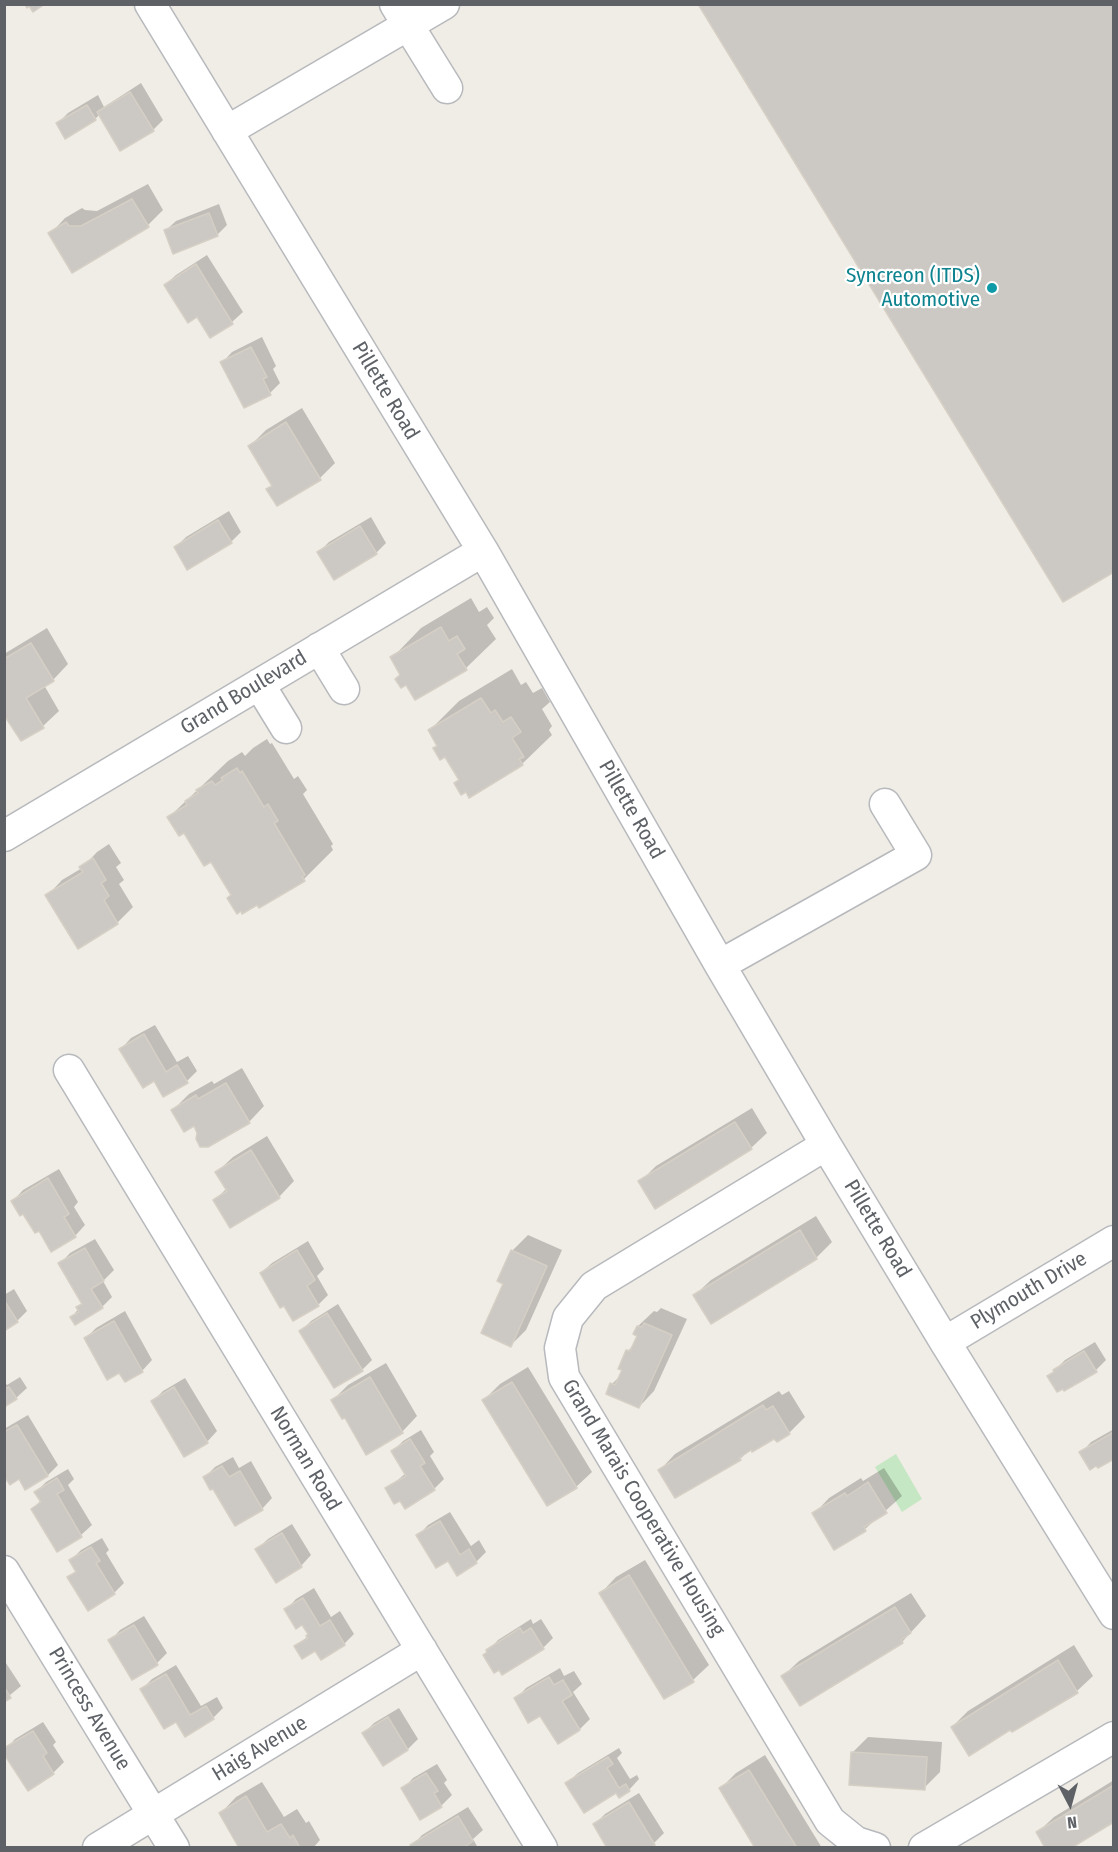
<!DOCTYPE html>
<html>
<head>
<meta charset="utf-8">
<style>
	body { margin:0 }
	#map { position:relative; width:1118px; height:1852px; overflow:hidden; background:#f0ede6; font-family:"Fira Sans Condensed",sans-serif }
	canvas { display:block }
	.frame { position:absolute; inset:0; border:6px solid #5e6267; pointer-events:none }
	.north { position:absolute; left:1040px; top:1774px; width:60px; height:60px; -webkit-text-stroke:4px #fff; paint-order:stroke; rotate:174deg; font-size:16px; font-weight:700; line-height:24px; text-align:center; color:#5e6267 }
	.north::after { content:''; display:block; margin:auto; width:21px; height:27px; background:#5e6267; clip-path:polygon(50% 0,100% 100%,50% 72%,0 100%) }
</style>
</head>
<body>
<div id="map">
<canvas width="1118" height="1852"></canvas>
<div class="frame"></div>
<div class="north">N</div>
</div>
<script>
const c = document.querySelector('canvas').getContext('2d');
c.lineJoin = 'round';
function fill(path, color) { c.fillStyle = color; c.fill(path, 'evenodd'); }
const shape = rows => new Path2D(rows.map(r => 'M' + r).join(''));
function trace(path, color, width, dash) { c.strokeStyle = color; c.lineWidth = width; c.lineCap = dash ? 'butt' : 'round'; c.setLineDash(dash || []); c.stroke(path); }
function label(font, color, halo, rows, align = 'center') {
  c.font = font + ' "Fira Sans Condensed",sans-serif'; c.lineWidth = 4.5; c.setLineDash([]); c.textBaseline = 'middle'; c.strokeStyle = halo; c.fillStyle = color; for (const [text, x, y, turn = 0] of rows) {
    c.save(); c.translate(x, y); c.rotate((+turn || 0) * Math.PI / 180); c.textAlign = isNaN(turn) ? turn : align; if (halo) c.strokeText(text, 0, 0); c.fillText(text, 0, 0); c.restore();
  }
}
fill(shape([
	[896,1454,922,1499,902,1512,875,1467]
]), '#c6e7c3');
fill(shape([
	[141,83,163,120,153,130,100,114,95,119,58,123,68,113,98,95,104,107],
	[148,184,163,210,148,225,50,234,65,218,82,208,85,210,97,211],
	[219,204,227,225,217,235,165,231,176,221],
	[207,255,243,312,232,322,211,336,198,315,165,285,176,275],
	[262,337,276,366,273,369,280,383,270,393,222,363,232,352],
	[302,408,335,463,320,478,268,489,273,484,250,446,266,430],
	[229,511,241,532,231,542,176,547,186,537],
	[371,517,386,543,376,553,319,552,329,542],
	[471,598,479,612,487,607,494,618,487,625,496,639,466,668,416,698,392,658,421,628],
	[47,628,68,664,53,680,44,685,59,711,43,726,21,739,4,712,4,654],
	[512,669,521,685,526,682,533,693,542,688,550,702,542,709,552,726,549,730,552,735,522,764,460,779,430,730,459,701],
	[267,739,270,744,272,743,294,779,298,776,307,790,303,794,333,844,331,846,333,850,304,879,232,894,211,860,169,817,228,761,242,752,245,756,253,748],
	[109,844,121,863,116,867,124,880,119,884,133,907,117,923,78,947,47,896,62,880,82,868,97,852],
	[155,1025,177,1062,188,1056,197,1071,187,1081,155,1079,121,1049,131,1038],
	[242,1068,264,1106,249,1122,199,1132,194,1124,173,1110,189,1094,212,1081,214,1084],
	[752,1108,767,1133,751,1148,640,1182,656,1166],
	[267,1136,294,1181,279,1197,215,1200,227,1188,217,1172,233,1157],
	[59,1169,78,1202,74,1207,85,1225,75,1236,39,1229,13,1201,23,1190],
	[816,1216,832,1242,816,1258,695,1295,711,1280],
	[528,1235,562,1250,526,1330,511,1345,505,1283,512,1251],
	[95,1239,114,1270,103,1281,112,1297,102,1307,72,1317,83,1303,60,1264,70,1253],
	[308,1241,324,1269,317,1276,328,1295,318,1305,261,1273,272,1263],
	[14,1289,27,1311,17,1321,4,1329,4,1295],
	[338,1304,372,1360,362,1370,301,1331,311,1321],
	[661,1308,687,1319,654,1391,639,1407,612,1384,621,1375,628,1351,636,1342,639,1335,638,1326,654,1311,657,1312],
	[125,1311,152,1360,142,1371,86,1338,96,1328],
	[1095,1342,1106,1360,1096,1370,1049,1376,1065,1360],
	[386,1363,417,1416,402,1432,332,1401,348,1385],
	[528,1367,592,1472,576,1487,484,1400,500,1384],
	[20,1377,27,1388,16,1398,4,1405,4,1381,7,1385],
	[185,1378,217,1431,207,1442,152,1402,163,1391],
	[779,1391,782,1395,789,1391,805,1417,789,1433,777,1440,775,1436,752,1448,740,1459,676,1496,660,1470,675,1454],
	[28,1415,58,1465,48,1475,26,1488,20,1477,4,1473,4,1429],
	[1114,1429,1114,1457,1081,1453,1091,1442],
	[421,1430,434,1452,430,1456,444,1479,434,1489,387,1489,406,1473,393,1451,403,1441],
	[233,1457,239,1468,251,1461,272,1498,262,1509,235,1524,213,1487,205,1477,215,1467],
	[884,1468,902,1496,865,1529,814,1514,829,1498,861,1478,863,1481],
	[68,1469,74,1479,68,1485,92,1525,81,1535,58,1550,33,1509,41,1500,36,1492,46,1482],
	[450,1512,471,1546,479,1540,486,1552,476,1562,448,1559,418,1536,428,1525],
	[292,1524,311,1555,301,1566,257,1549,268,1539],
	[102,1538,109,1550,106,1553,124,1583,114,1593,69,1577,77,1570,71,1560,81,1550],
	[645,1560,709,1665,693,1680,601,1593,616,1577],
	[314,1588,331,1617,340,1611,354,1634,344,1644,315,1649,296,1647,310,1634,303,1623,286,1610,296,1599],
	[911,1593,926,1616,902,1642,783,1676,799,1661],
	[144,1616,167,1653,157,1663,110,1641,120,1630],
	[531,1619,533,1624,541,1619,553,1638,543,1648,488,1651,498,1640],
	[1074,1645,1093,1676,1077,1691,1012,1730,1011,1728,952,1727,968,1711],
	[4,1660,21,1686,4,1700],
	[176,1665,201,1706,217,1697,223,1708,213,1718,177,1719,142,1689,152,1679],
	[560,1668,564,1676,574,1671,582,1684,573,1692,590,1719,580,1729,541,1714,516,1699,526,1688],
	[399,1708,418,1739,408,1749,364,1733,374,1723],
	[43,1722,56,1742,53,1745,64,1762,53,1773,28,1789,5,1750,15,1739],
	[868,1737,942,1742,940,1772,924,1788,852,1753],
	[619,1748,622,1753,617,1758,630,1779,637,1775,639,1779,629,1790,567,1783,578,1773],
	[765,1755,822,1848,757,1848,721,1788,736,1773],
	[437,1764,447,1780,444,1783,452,1795,441,1806,421,1818,403,1789,413,1778],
	[1114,1780,1114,1820,1038,1832,1054,1817],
	[262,1782,284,1817,297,1809,306,1823,309,1821,320,1840,313,1848,241,1848,221,1813,236,1797],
	[639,1793,664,1833,654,1843,595,1824,605,1814],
	[468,1807,483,1830,473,1839,478,1848,413,1848,412,1846,422,1835]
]), '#0003');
const building = shape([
	[25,4,45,4,33,12,29,6,27,8,25,4],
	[698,4,1114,4,1114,572,1063,602,698,4],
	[130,92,154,131,120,151,97,112,130,92],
	[87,105,96,120,65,139,56,123,87,105],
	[132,199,149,227,72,273,48,233,66,222,69,226,81,226,132,199],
	[209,213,218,236,173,254,164,230,209,213],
	[196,264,233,324,210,338,197,317,188,323,164,285,196,264],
	[251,347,267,377,263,379,271,395,244,408,220,362,251,347],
	[286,422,321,480,277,506,266,489,272,486,248,446,286,422],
	[218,520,232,543,187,570,174,547,218,520],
	[360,526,377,554,334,580,317,552,360,526],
	[441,627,449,641,457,636,465,649,457,654,467,670,415,700,406,685,401,688,395,679,400,675,390,657,441,627],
	[31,643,54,681,26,698,44,728,21,741,4,715,4,659,31,643],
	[481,698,491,713,495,710,503,722,511,717,521,732,512,738,524,757,519,759,523,765,469,798,466,792,461,795,454,783,459,780,445,757,440,760,433,748,437,746,428,730,481,698],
	[237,768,240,773,242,771,264,807,268,804,278,821,274,823,305,875,302,877,305,881,259,908,257,905,242,914,241,911,237,914,227,898,231,895,211,862,204,866,184,833,179,836,167,817,187,805,185,801,198,793,196,790,212,781,215,785,223,780,221,778,237,768],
	[93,858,106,880,101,883,109,896,104,900,118,924,78,949,45,895,83,872,79,867,93,858],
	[144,1034,166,1072,177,1065,188,1083,163,1097,154,1081,143,1088,119,1049,144,1034],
	[226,1083,250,1123,208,1147,200,1147,196,1139,197,1133,194,1126,184,1132,171,1110,196,1095,198,1099,226,1083],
	[735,1122,752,1149,655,1209,638,1181,735,1122],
	[251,1150,280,1198,230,1228,213,1200,227,1191,215,1172,251,1150],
	[48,1178,69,1214,64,1217,76,1237,51,1252,39,1231,35,1233,23,1214,20,1216,11,1201,48,1178],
	[800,1230,817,1259,711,1324,693,1295,800,1230],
	[85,1248,104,1281,91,1289,103,1308,75,1325,70,1317,79,1312,76,1307,82,1304,58,1263,85,1248],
	[297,1250,315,1280,307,1286,319,1306,293,1321,284,1306,280,1308,260,1273,297,1250],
	[511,1250,547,1266,511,1347,481,1333,503,1284,497,1281,511,1250],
	[4,1300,18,1322,4,1331,4,1300],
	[327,1313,363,1371,334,1388,299,1331,327,1313],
	[114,1321,143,1372,125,1382,119,1373,107,1380,84,1338,114,1321],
	[644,1323,672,1335,639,1408,606,1394,610,1383,615,1385,622,1370,618,1369,626,1350,630,1351,637,1336,633,1334,637,1326,642,1327,644,1323],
	[1084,1351,1097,1372,1064,1391,1063,1389,1057,1392,1047,1376,1054,1372,1053,1370,1084,1351],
	[370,1377,403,1433,366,1455,345,1418,342,1419,331,1400,370,1377],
	[512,1382,577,1488,547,1506,482,1400,512,1382],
	[9,1387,17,1399,4,1407,4,1389,9,1387],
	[174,1387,208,1443,184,1457,151,1401,174,1387],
	[763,1405,766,1410,773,1406,790,1434,777,1442,774,1439,752,1452,751,1450,739,1458,741,1460,675,1498,658,1470,763,1405],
	[17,1425,48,1476,25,1490,19,1479,10,1485,4,1476,4,1432,17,1425],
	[1114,1432,1114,1459,1098,1468,1096,1466,1090,1470,1079,1452,1114,1432],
	[410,1439,425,1463,420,1466,435,1490,405,1509,400,1501,394,1504,385,1488,406,1476,391,1451,410,1439],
	[222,1466,229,1477,240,1471,263,1510,235,1526,213,1489,210,1490,203,1477,222,1466],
	[57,1478,64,1490,57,1494,82,1537,57,1552,31,1509,41,1502,34,1492,57,1478],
	[868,1482,887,1513,864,1527,866,1531,834,1550,812,1513,845,1493,847,1496,868,1482],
	[440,1521,460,1555,469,1549,477,1563,457,1576,448,1561,436,1568,416,1535,440,1521],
	[282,1533,302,1567,276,1583,255,1549,282,1533],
	[91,1547,100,1561,96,1563,115,1594,88,1611,67,1577,76,1572,69,1560,91,1547],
	[629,1575,694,1682,664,1699,599,1593,629,1575],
	[303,1598,320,1626,330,1620,345,1645,321,1660,315,1651,302,1659,294,1646,308,1638,306,1636,308,1634,302,1625,296,1629,284,1609,303,1598],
	[895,1607,911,1633,901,1640,903,1643,800,1706,781,1676,895,1607],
	[134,1625,158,1665,132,1680,108,1640,134,1625],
	[520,1628,523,1633,531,1628,544,1649,502,1675,499,1670,494,1673,483,1655,487,1652,486,1650,520,1628],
	[1058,1660,1078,1693,1012,1732,1010,1730,969,1756,951,1727,1058,1660],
	[166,1674,190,1715,206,1706,214,1719,185,1737,176,1722,164,1729,140,1689,166,1674],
	[549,1677,554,1685,563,1680,572,1695,562,1701,580,1730,558,1744,540,1716,528,1723,514,1698,549,1677],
	[4,1687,11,1698,4,1702,4,1687],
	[388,1717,408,1750,383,1766,362,1733,388,1717],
	[33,1731,47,1753,43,1756,54,1774,28,1791,4,1754,4,1748,33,1731],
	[851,1752,927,1757,925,1790,849,1785,851,1752],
	[608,1757,613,1764,607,1768,619,1788,626,1784,630,1791,619,1798,616,1793,584,1813,565,1783,608,1757],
	[749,1770,797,1848,755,1848,719,1788,749,1770],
	[426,1773,438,1791,434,1793,442,1807,420,1820,401,1788,426,1773],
	[1114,1785,1114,1822,1071,1848,1045,1848,1036,1832,1114,1785],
	[246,1796,267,1832,281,1824,290,1838,293,1835,300,1848,239,1848,219,1813,246,1796],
	[629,1802,655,1845,650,1848,607,1848,593,1824,629,1802],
	[458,1816,473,1841,463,1848,411,1848,410,1845,458,1816]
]);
fill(building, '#ccc8c3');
trace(building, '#d5cfc5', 1.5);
const minor = shape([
	[150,4,483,551,720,965,826,1145,945,1342,1114,1614],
	[395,4,447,88],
	[227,131,444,4],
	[319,648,344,689],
	[259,684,286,728],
	[4,836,483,551],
	[720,965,916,855,885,804],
	[69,1070,542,1848],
	[826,1145,594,1286,568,1318,560,1348,564,1377,830,1821,856,1842,875,1848],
	[945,1342,1114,1241],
	[4,1571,174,1848],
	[98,1848,422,1650],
	[924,1848,1114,1737]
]);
trace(minor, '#b7b9bd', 33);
trace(minor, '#fff', 30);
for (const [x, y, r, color] of [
	[992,288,6,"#0f9aa8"]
]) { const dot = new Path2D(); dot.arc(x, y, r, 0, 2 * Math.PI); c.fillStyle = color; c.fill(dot); trace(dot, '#fff', 2); }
label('21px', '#0d838f', '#fff', [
	["Syncreon (ITDS)",980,276],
	["Automotive",980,300]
], 'right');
label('21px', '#5e6267', '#fff', [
	["Pillette Road",385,391,59],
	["Grand Boulevard",244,693,-31],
	["Pillette Road",631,810,60],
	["Pillette Road",877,1229,59],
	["Plymouth Drive",1029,1291,-31],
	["Norman Road",305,1459,59],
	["Grand Marais Cooperative Housing",643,1508,59],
	["Princess Avenue",89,1709,59],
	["Haig Avenue",260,1749,-31]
]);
</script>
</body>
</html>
